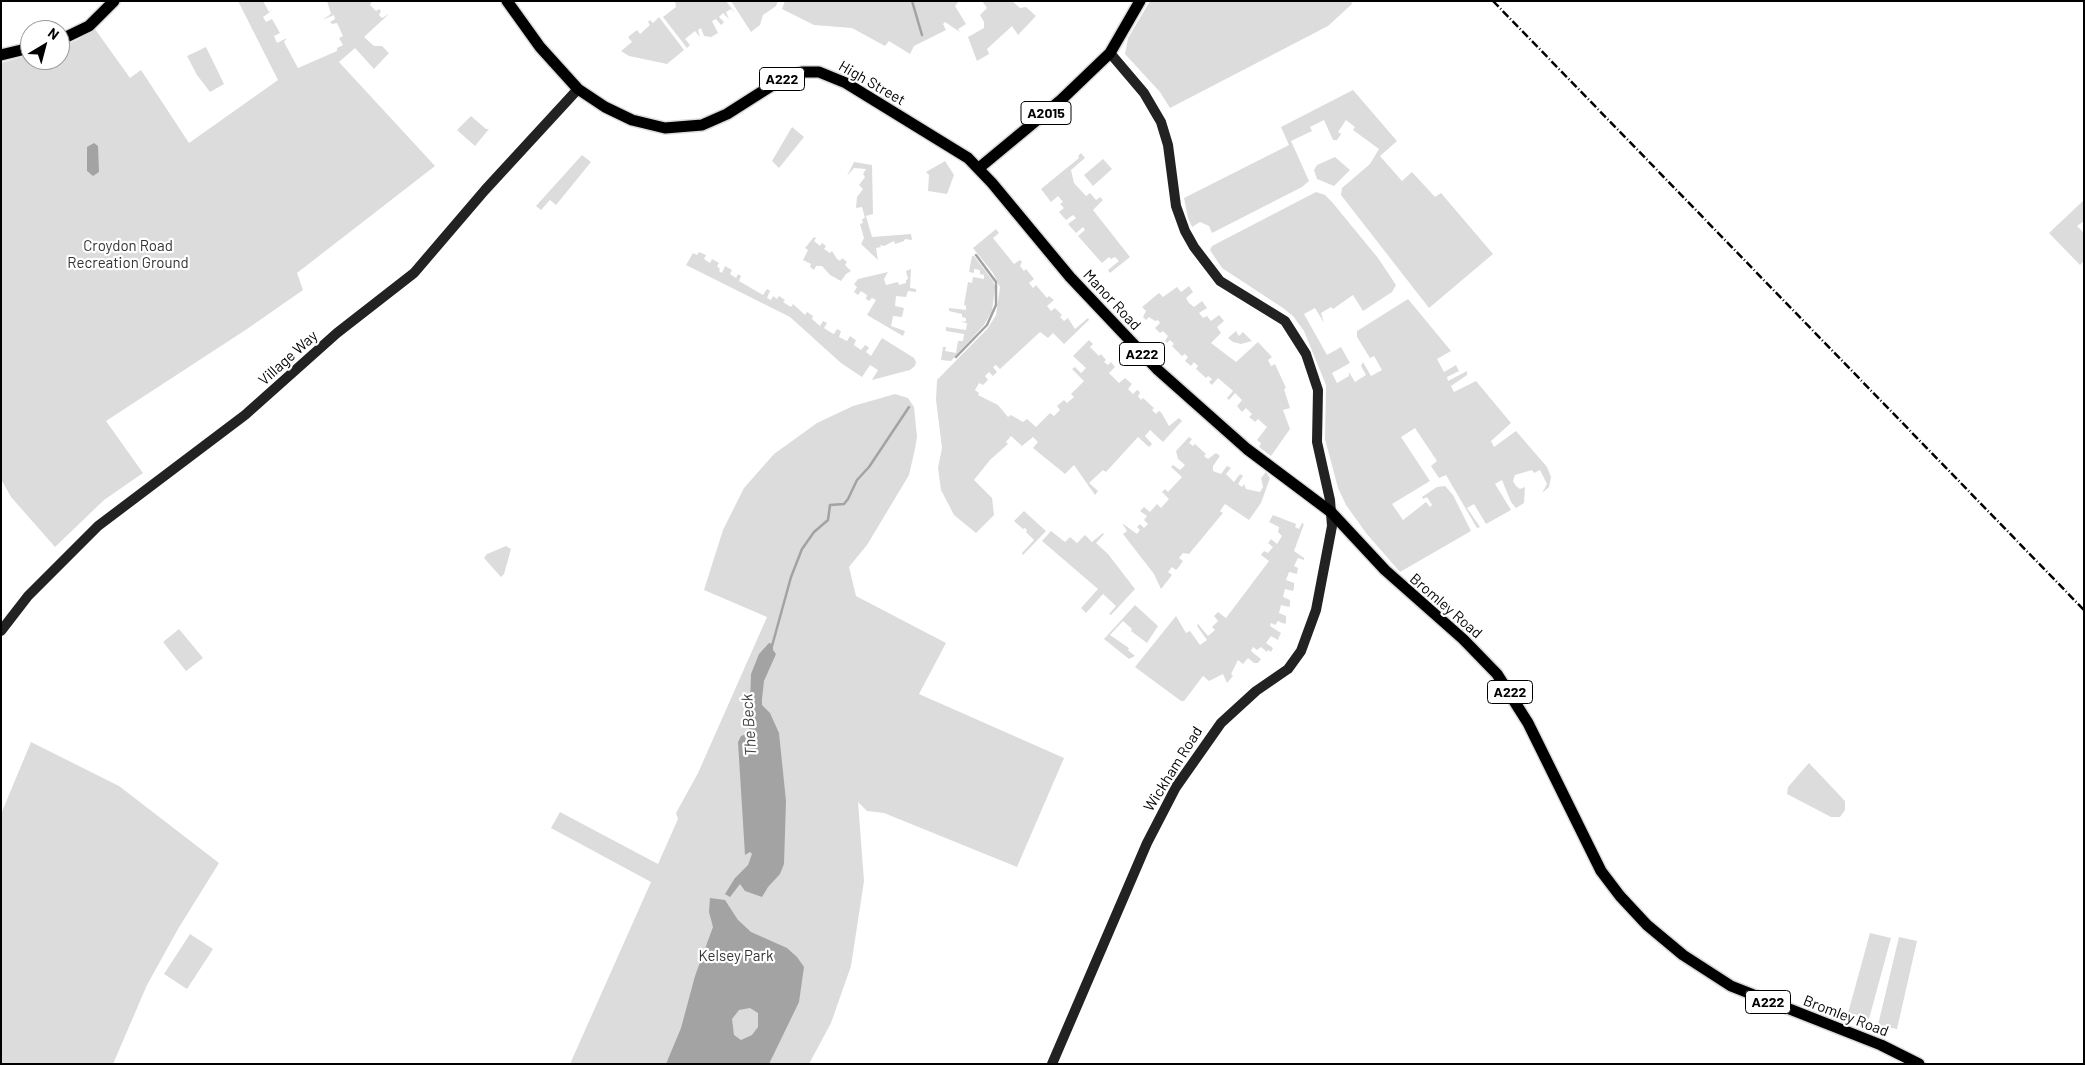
<!DOCTYPE html>
<html>
<head>
<meta charset="utf-8">
<style>
	body { margin:0 }
	#map { position:relative; width:2085px; height:1065px; overflow:hidden; background:#fff; font-family:Barlow,sans-serif }
	canvas { display:block }
	.frame { position:absolute; inset:0; border:2px solid #000; pointer-events:none }
	.north { position:absolute; left:20px; top:20px; width:50px; height:50px; box-sizing:border-box; background:#fff; border:1px solid #999; border-radius:50%; rotate:37deg; font-size:14px; font-weight:700; line-height:20px; text-align:center; color:#000 }
	.north::after { content:''; display:block; margin:auto; width:18px; height:22px; background:#000; clip-path:polygon(50% 0,100% 100%,50% 72%,0 100%) }
</style>
</head>
<body>
<div id="map">
<canvas width="2085" height="1065"></canvas>
<div class="frame"></div>
<div class="north">N</div>
</div>
<script>
const c = document.querySelector('canvas').getContext('2d');
c.lineJoin = 'round';
function fill(path, color) { c.fillStyle = color; c.fill(path, 'evenodd'); }
const shape = rows => new Path2D(rows.map(r => 'M' + r).join(''));
function trace(path, color, width, dash) { c.strokeStyle = color; c.lineWidth = width; c.lineCap = dash ? 'butt' : 'round'; c.setLineDash(dash || []); c.stroke(path); }
function label(font, color, halo, rows, align = 'center') {
  c.font = font + ' Barlow,sans-serif'; c.lineWidth = 4.5; c.setLineDash([]); c.textBaseline = 'middle'; c.strokeStyle = halo; c.fillStyle = color; for (const [text, x, y, turn = 0] of rows) {
    c.save(); c.translate(x, y); c.rotate((+turn || 0) * Math.PI / 180); c.textAlign = isNaN(turn) ? turn : align; if (halo) c.strokeText(text, 0, 0); c.fillText(text, 0, 0); c.restore();
  }
}
fill(shape([
	[238,1,263,1,269,12,273,10,263,17,266,22,272,19,280,33,274,36,277,43,287,38,284,42,298,68,337,51,337,48,343,45,339,38,343,36,337,23,332,24,330,22,335,19,334,15,322,20,331,14,327,1,372,1,370,5,376,11,379,9,381,11,379,15,382,18,389,14,364,37,374,46,382,46,389,53,374,69,355,48,339,62,435,166,297,273,303,290,247,329,106,421,143,473,104,500,55,547,11,497,1,479,1,63,30,55,30,60,60,60,60,47,77,40,95,29,130,78,141,70,189,143,278,80],
	[675,1,726,1,735,13,731,9,726,12,729,19,723,13,719,17,724,22,721,25,716,19,712,21,718,33,711,37,704,36,701,28,698,30,700,37,695,31,685,39,690,45,687,48,663,17,676,7],
	[731,1,778,1,776,6,763,15,760,25,751,32],
	[785,1,959,1,955,6,966,24,958,29,960,32,945,22,943,24,946,30,914,46,910,54,889,41,885,46,852,28,814,25,782,9],
	[982,1,1012,1,1020,8,1026,7,1036,16,1018,35,1012,26,987,49,989,54,977,61,968,37,984,28,984,22,980,15,987,8],
	[1150,1,1351,1,1352,4,1328,26,1170,108,1160,92,1125,54,1128,38],
	[659,17,684,50,667,64,629,56,621,51,632,42,628,37,637,30,640,34,650,25,648,22,650,20,653,23],
	[206,47,224,84,210,92,197,75,187,56],
	[1353,90,1397,141,1380,156,1402,181,1412,172,1435,197,1441,193,1493,254,1429,308,1341,195,1342,188,1370,164,1379,149,1353,130,1355,127,1346,120,1338,132,1341,134,1337,140,1333,140,1324,120,1310,127,1312,131,1291,141,1309,181,1302,187,1212,233,1209,226,1200,222,1192,227,1188,218,1184,198,1289,145,1281,127],
	[471,116,486,129,489,129,475,146,457,130],
	[792,127,804,137,779,168,772,161],
	[1081,153,1085,158,1071,170,1074,183,1086,196,1090,193,1096,200,1100,197,1103,200,1093,210,1130,257,1110,273,1108,270,1119,261,1115,257,1111,259,1109,257,1102,263,1078,236,1085,230,1083,227,1076,233,1068,224,1076,218,1073,215,1066,220,1059,212,1064,208,1060,204,1063,202,1058,196,1051,202,1041,189,1079,158,1078,156],
	[582,155,591,162,556,205,550,200,541,210,536,206],
	[1335,157,1350,170,1334,186,1317,179,1314,170,1317,165],
	[1103,159,1112,169,1093,186,1084,175],
	[945,161,954,175,947,194,928,191,929,175,926,172],
	[854,162,872,165,873,214,866,216,872,237,911,234,912,240,905,239,904,241,895,244,894,241,884,246,880,245,881,247,876,248,878,260,861,244,864,238,860,224,863,223,862,219,865,218,862,207,856,208,857,197,863,189,859,185,865,177,863,174,866,169,854,168,847,176],
	[1316,192,1325,195,1332,202,1378,258,1396,285,1392,292,1363,311,1353,295,1333,309,1331,307,1321,313,1324,323,1315,308,1304,314,1327,355,1341,347,1350,363,1332,373,1337,383,1349,376,1349,372,1355,382,1366,375,1361,366,1363,362,1371,376,1382,370,1374,356,1370,358,1357,337,1357,331,1408,299,1451,351,1437,359,1444,372,1456,365,1459,371,1447,377,1448,381,1467,371,1467,375,1451,386,1454,392,1476,381,1511,423,1491,441,1494,447,1516,431,1547,467,1551,477,1549,487,1542,493,1547,484,1540,470,1534,473,1532,470,1515,475,1513,481,1516,486,1520,489,1525,487,1524,503,1516,508,1511,502,1502,480,1495,484,1511,510,1486,524,1474,504,1467,508,1480,527,1477,528,1446,475,1439,478,1431,466,1437,461,1415,428,1401,437,1430,481,1392,504,1403,520,1426,502,1430,507,1432,505,1427,497,1423,499,1422,497,1437,487,1445,486,1453,495,1471,531,1400,572,1366,533,1346,505,1338,488,1325,439,1326,385,1304,331,1293,316,1283,308,1222,268,1210,250,1212,246],
	[2084,200,2084,221,2077,226,2084,233,2084,261,2080,265,2049,233],
	[996,229,999,233,993,238,1014,264,1020,260,1022,262,1020,266,1024,271,1026,269,1034,279,1029,283,1033,288,1036,285,1047,298,1049,296,1054,300,1047,306,1051,311,1055,308,1062,315,1060,317,1064,321,1068,318,1075,329,1088,318,1089,320,1064,344,1053,333,1048,338,1040,332,1000,369,996,365,993,367,997,372,993,376,989,372,985,376,988,380,983,385,979,383,975,390,979,393,978,395,998,405,1008,417,1011,415,1023,422,1027,419,1036,427,1050,413,1054,416,1060,410,1057,406,1064,400,1067,403,1074,397,1071,394,1084,381,1072,369,1075,367,1081,373,1086,368,1073,356,1089,340,1093,344,1090,347,1099,356,1101,354,1106,360,1104,362,1108,365,1111,362,1115,367,1109,373,1119,383,1125,378,1132,384,1128,389,1133,394,1137,390,1139,391,1140,393,1138,396,1141,400,1143,398,1154,408,1152,410,1156,414,1159,411,1161,412,1169,426,1179,418,1182,421,1163,442,1150,430,1145,436,1152,444,1149,447,1138,437,1106,472,1103,470,1089,483,1098,491,1095,495,1074,465,1065,474,1033,448,1038,442,1033,437,1022,446,1011,436,1006,442,1008,444,990,460,974,480,992,498,994,515,976,533,954,515,941,490,938,468,942,448,936,400,937,380,988,328,996,315,1000,287,993,273,973,248],
	[814,237,816,238,814,241,820,246,822,243,826,246,824,249,830,253,832,251,837,259,840,261,842,258,847,262,845,265,851,271,846,274,841,281,830,275,822,266,816,266,814,270,810,267,811,264,803,260,808,250,805,248],
	[699,252,706,255,704,259,710,263,712,259,719,263,717,266,720,269,719,271,722,273,725,266,732,270,730,274,736,278,738,274,741,276,739,281,763,295,767,289,770,291,767,298,771,300,773,296,777,299,779,296,785,300,783,302,786,304,791,307,793,304,805,315,807,312,813,316,812,319,820,326,823,321,827,323,824,328,830,332,834,334,837,329,841,331,839,337,847,341,850,336,854,339,856,340,854,345,861,350,865,345,867,346,869,348,866,352,871,356,882,338,914,358,916,362,915,366,910,370,872,380,878,370,870,365,862,377,841,363,790,317,686,265,693,253,697,255],
	[972,256,974,256,993,281,995,287,992,311,984,325,951,361,941,360,943,347,946,347,945,351,956,353,958,341,963,341,964,334,946,331,946,327,966,330,967,323,961,322,966,321,966,318,962,317,962,314,949,311,949,308,966,310,966,306,964,305,968,282,972,283,973,277,984,279,984,275,980,274,980,270,974,269,974,273,969,272],
	[911,269,910,288,916,289,916,292,908,291,906,297,896,296,895,306,904,308,902,317,893,316,891,326,905,331,903,336,867,315,876,300,872,298,869,301,866,299,867,295,861,291,858,295,854,292,857,287,854,284,858,279,888,272,884,279,886,285,898,282,899,285,906,283,906,280,908,279,906,271],
	[1189,286,1193,292,1186,298,1189,303,1194,307,1202,301,1207,308,1199,313,1203,318,1207,316,1211,321,1219,315,1224,321,1217,327,1221,333,1211,343,1236,362,1258,342,1272,357,1268,360,1271,366,1275,364,1286,388,1284,389,1290,408,1283,410,1290,429,1271,456,1259,447,1261,443,1257,440,1267,427,1258,419,1255,422,1253,420,1249,417,1252,414,1246,408,1242,412,1237,406,1242,400,1235,393,1229,400,1227,398,1233,391,1218,378,1212,385,1209,382,1212,379,1208,376,1206,378,1196,369,1198,366,1194,362,1191,366,1185,361,1188,357,1185,354,1182,356,1172,346,1174,344,1170,340,1167,343,1165,341,1168,336,1163,331,1160,333,1155,328,1160,323,1158,320,1155,321,1149,317,1146,320,1143,317,1146,311,1142,307,1159,293,1163,297,1177,287,1181,292],
	[1236,331,1239,336,1243,332,1252,341,1241,344,1233,342,1228,338],
	[895,394,908,398,914,407,917,437,915,449,909,475,867,545,849,567,856,596,946,643,919,694,1064,758,1017,867,884,813,867,811,858,802,864,881,851,966,831,1023,809,1064,570,1064,651,882,551,828,560,812,658,864,678,819,676,813,698,773,767,617,704,590,723,530,744,488,774,454,817,423,853,406],
	[1189,437,1192,439,1189,443,1193,446,1195,444,1206,454,1204,456,1208,459,1216,453,1220,456,1213,466,1213,471,1221,474,1227,466,1231,468,1226,474,1234,482,1240,474,1243,476,1238,484,1242,487,1244,484,1246,489,1260,492,1263,487,1261,478,1266,472,1270,478,1261,503,1249,520,1225,504,1220,511,1223,513,1189,554,1183,553,1179,558,1183,561,1178,568,1176,570,1172,567,1168,572,1172,575,1161,589,1154,574,1123,534,1127,531,1122,523,1137,534,1140,530,1137,527,1140,524,1144,528,1148,524,1144,520,1147,516,1140,511,1144,507,1150,512,1157,504,1161,508,1169,499,1162,492,1165,489,1168,492,1182,477,1171,467,1173,465,1180,470,1185,465,1178,459,1176,451],
	[1024,511,1046,531,1023,555,1022,553,1034,540,1026,532,1027,530,1025,528,1023,529,1014,521],
	[1273,515,1296,524,1295,527,1299,529,1302,523,1304,524,1294,551,1304,558,1304,560,1298,558,1294,566,1298,568,1297,574,1289,572,1286,580,1294,583,1294,588,1293,591,1285,589,1283,597,1290,600,1290,605,1289,607,1281,605,1279,613,1286,616,1286,622,1285,624,1278,621,1275,625,1271,623,1270,626,1281,633,1279,637,1278,640,1271,636,1266,643,1273,648,1271,652,1268,650,1267,652,1261,647,1257,650,1253,647,1251,651,1261,659,1258,663,1254,663,1248,658,1243,664,1238,660,1231,674,1233,676,1227,683,1223,674,1209,681,1203,676,1184,701,1181,701,1135,667,1176,616,1186,633,1190,631,1200,645,1207,640,1197,626,1198,624,1208,636,1215,630,1212,627,1218,621,1214,616,1218,612,1226,618,1269,561,1261,555,1264,551,1268,553,1273,547,1268,543,1271,539,1277,544,1282,536,1278,532,1279,527,1269,522],
	[1051,531,1065,542,1070,537,1077,543,1085,535,1092,542,1103,533,1104,534,1096,543,1108,554,1135,589,1111,615,1109,614,1116,606,1103,594,1086,613,1081,608,1098,589,1042,541],
	[506,546,511,549,504,574,501,577,484,558,487,554],
	[1135,605,1158,626,1147,643,1131,631,1132,629,1123,621,1110,635,1129,648,1128,650,1135,656,1129,659,1104,639],
	[179,629,203,658,186,671,163,642],
	[31,742,119,786,219,863,178,929,147,985,113,1064,1,1064,1,814],
	[1809,763,1845,801,1845,810,1840,817,1831,817,1787,794,1788,787],
	[1870,933,1891,938,1869,1019,1848,1013],
	[190,934,213,949,187,989,164,974],
	[1899,937,1917,941,1897,1029,1878,1025]
]), '#dcdcdc');
fill(shape([
	[94,143,98,146,99,172,93,176,87,171,87,147],
	[769,643,773,644,773,650,776,654,764,681,762,699,762,705,770,713,779,733,786,801,784,864,780,874,768,887,762,897,745,891,740,884,730,897,725,894,735,878,748,865,752,854,750,852,745,855,738,742,741,736,749,733,751,674,759,654],
	[710,898,725,900,738,920,751,932,787,948,797,957,804,967,799,1002,769,1064,666,1064,681,1028,695,976,713,927,709,912],
	[750,1008,758,1013,758,1027,752,1035,741,1040,734,1035,732,1019,739,1010]
]), '#a3a3a3');
trace(shape([
	[912,1,922,35],
	[956,357,987,325,996,305,996,282,976,255],
	[772,646,791,577,802,549,814,532,828,520,830,505,844,504,848,499,857,480,869,467,909,407]
]), '#a3a3a3', 2.5);
const primary = shape([
	[507,1,540,47,578,89,605,107,632,120,665,128,702,125,727,114,782,79,802,72,819,72,846,83,968,158,992,183,1070,277,1158,370,1247,449,1331,512,1385,570,1463,639,1497,674,1528,723,1601,871,1620,896,1647,925,1683,955,1731,986,1881,1045,1919,1064],
	[60,40,89,26,114,1],
	[1,55,30,48],
	[979,168,1061,100,1110,53,1140,1]
]);
trace(primary, '#dbdbdb', 14);
trace(shape([
	[1,631,28,596,98,526,245,415,337,333,414,273,485,190,578,89],
	[1052,1064,1147,843,1176,787,1221,723,1256,691,1288,669,1301,651,1316,610,1332,526,1330,500,1317,442,1318,390,1306,354,1285,321,1220,281,1194,247,1185,231,1176,206,1168,145,1161,122,1144,93,1110,53]
]), '#222', 10);
trace(primary, '#000', 11);
trace(shape([
	[1493,1,2084,610]
]), '#000', 2.5, [8, 2.5, 1, 2.5]);
for (const [x, y, w] of [
	[782,79,45],
	[1046,113,50],
	[1142,354,45],
	[1510,692,45],
	[1768,1002,45]
]) { const box = new Path2D(); box.roundRect(x - w / 2, y - 11.5, w, 23, 4); c.fillStyle = '#fff'; c.fill(box); trace(box, '#000', 1); }
label('bold 14px', '#000', null, [
	["A222",782,79],
	["A2015",1046,113],
	["A222",1142,354],
	["A222",1510,692],
	["A222",1768,1002]
]);
label('15px', '#000', '#fff', [
	["High Street",872,83,30],
	["Manor Road",1112,300,47],
	["Village Way",288,358,-42],
	["Bromley Road",1446,606,41],
	["Wickham Road",1173,769,-58],
	["Bromley Road",1846,1016,21]
]);
label('15px', '#333', '#fff', [
	["Croydon Road",128,246],
	["Recreation Ground",128,263],
	["Kelsey Park",736,956]
]);
label('italic 16px', '#444', '#fff', [
	["The Beck",749,725,-94]
]);
</script>
</body>
</html>
